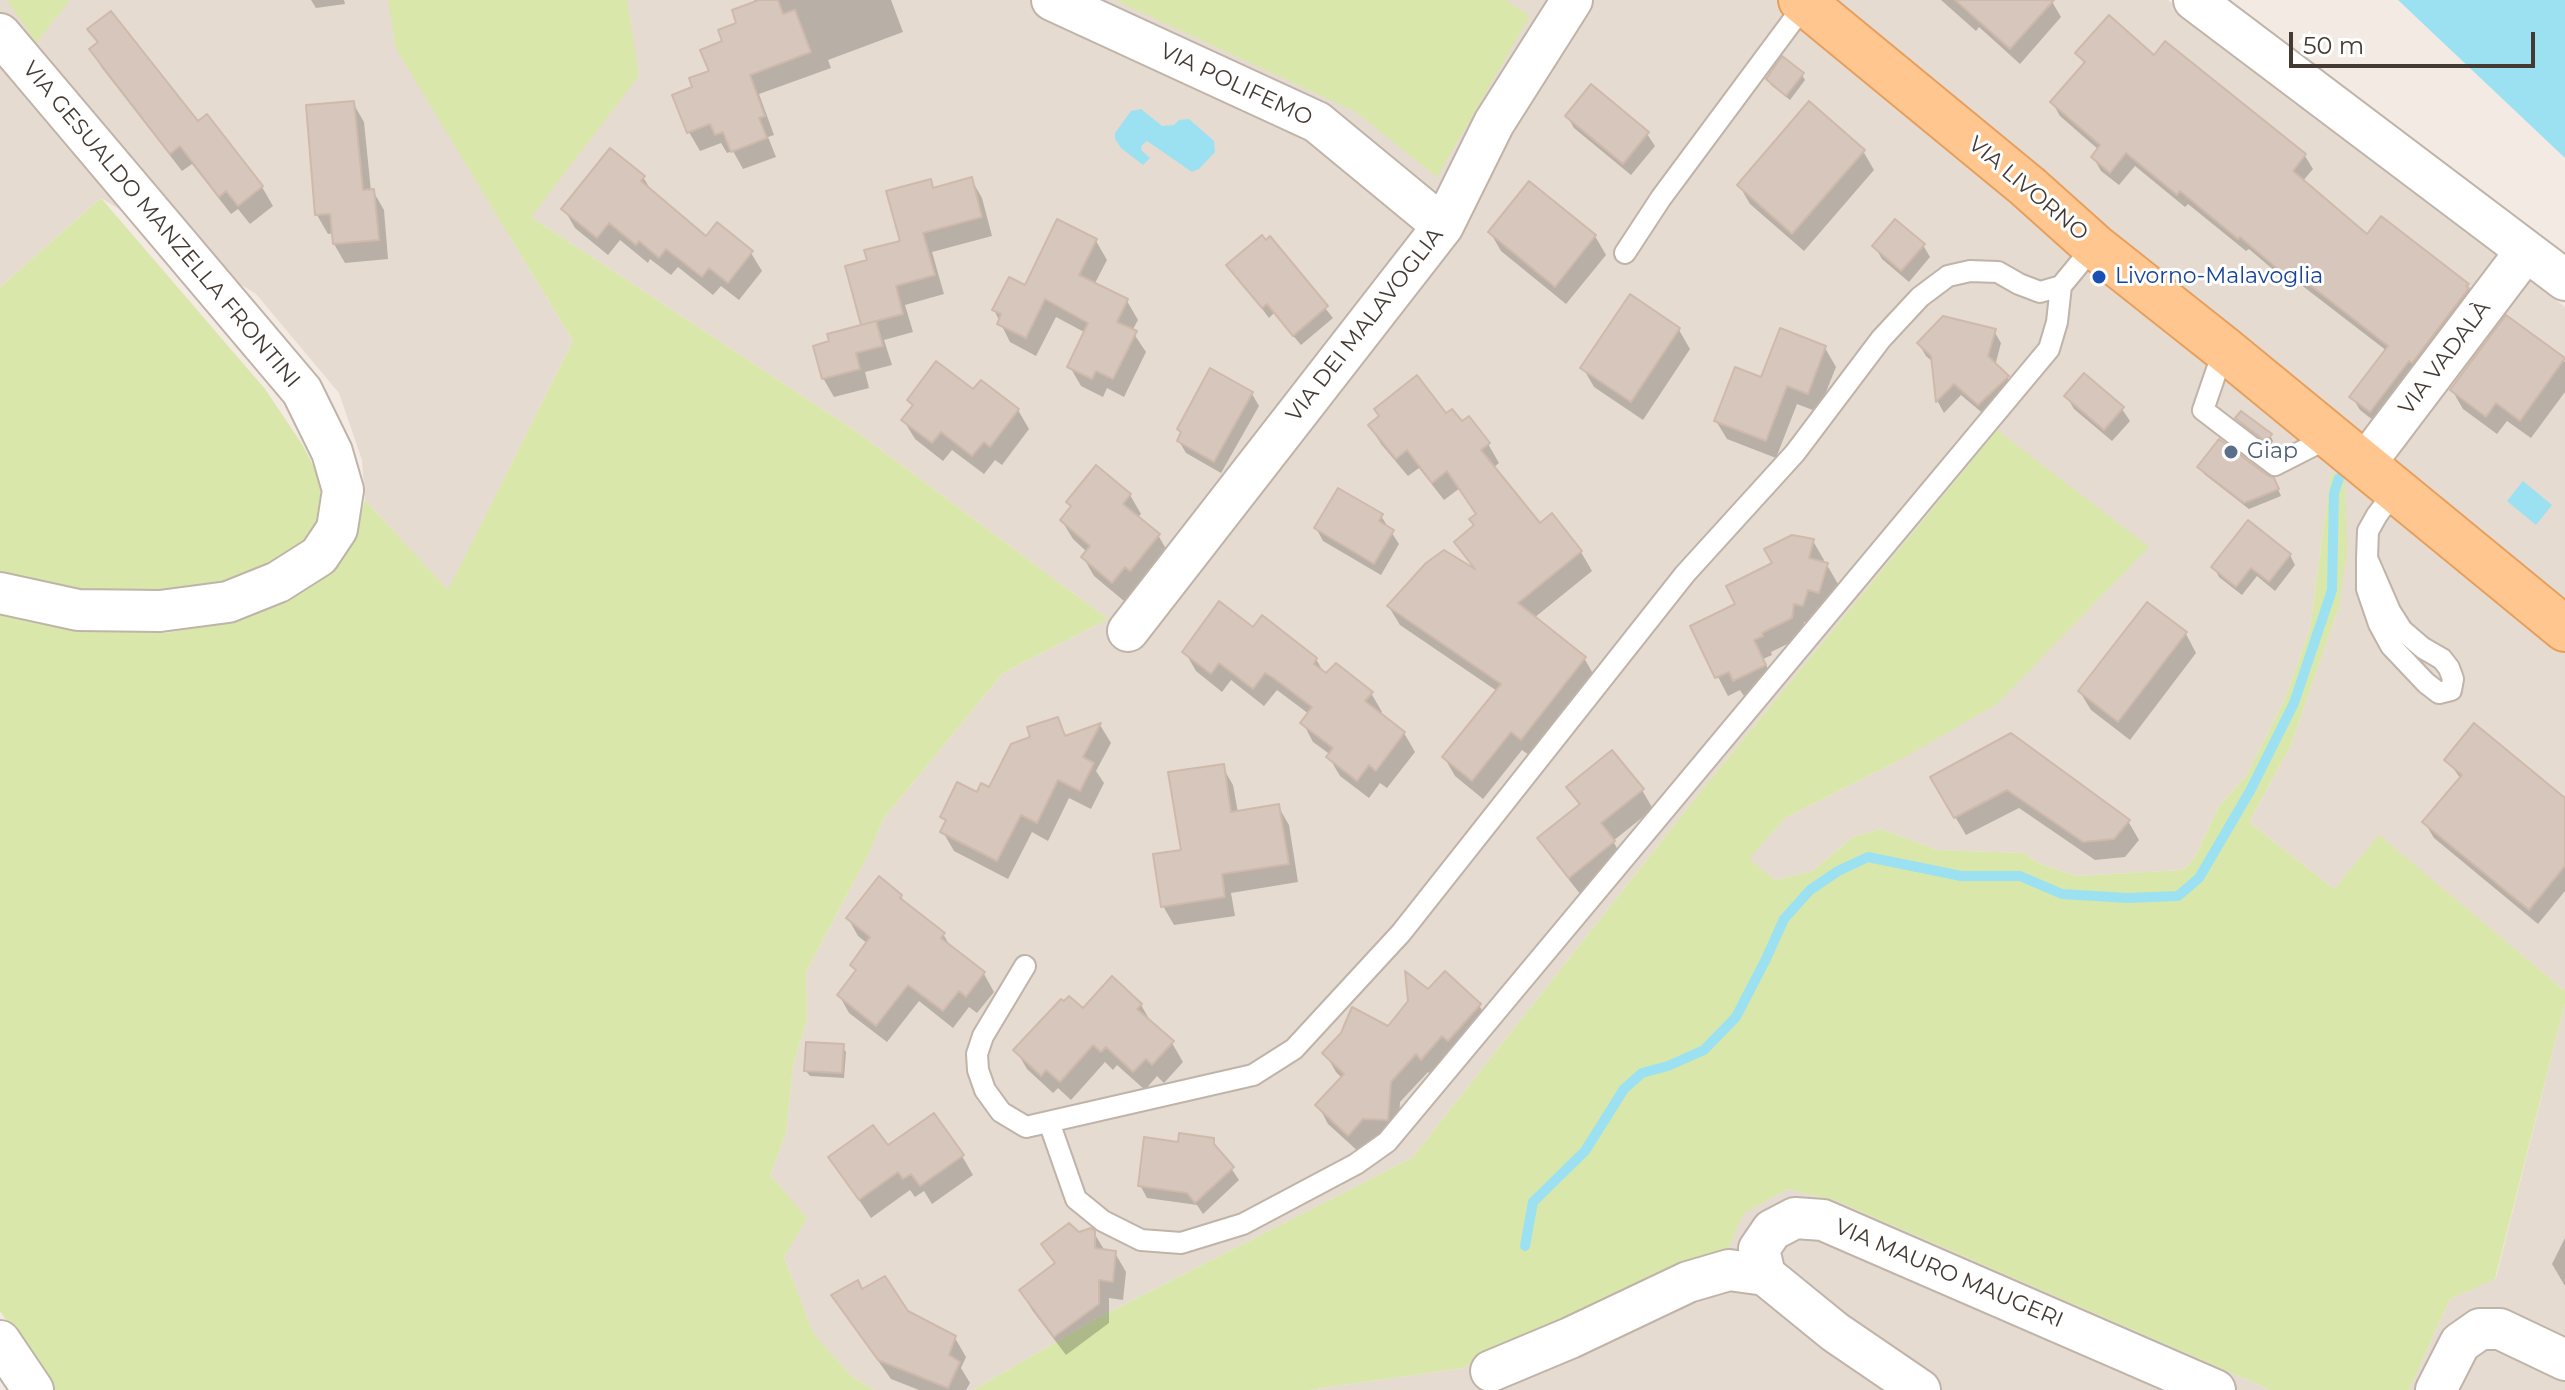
<!DOCTYPE html>
<html>
<head>
<meta charset="utf-8">
<style>
	body { margin:0 }
	#map { position:relative; width:2565px; height:1390px; overflow:hidden; background:#f2eae3; font-family:Montserrat,sans-serif }
	canvas { display:block }
	.scale { position:absolute; left:2289px; top:32px; width:246px; height:36px; box-sizing:border-box; border:4px solid #443a33; border-top:0; padding-left:10px; font-size:24px; line-height:28px; white-space:nowrap; color:#443a33; -webkit-text-stroke:6px #fff; paint-order:stroke }
</style>
</head>
<body>
<div id="map">
<canvas width="2565" height="1390"></canvas>
<div class="scale">50 m</div>
</div>
<script>
const c = document.querySelector('canvas').getContext('2d');
c.lineJoin = 'round';
function fill(path, color) { c.fillStyle = color; c.fill(path, 'evenodd'); }
const shape = rows => new Path2D(rows.map(r => 'M' + r).join(''));
function trace(path, color, width, dash) { c.strokeStyle = color; c.lineWidth = width; c.lineCap = dash ? 'butt' : 'round'; c.setLineDash(dash || []); c.stroke(path); }
function label(font, color, halo, rows, align = 'center') {
  c.font = font + ' Montserrat,sans-serif'; c.lineWidth = 6; c.setLineDash([]); c.textBaseline = 'middle'; c.strokeStyle = halo; c.fillStyle = color; for (const [text, x, y, turn = 0] of rows) {
    c.save(); c.translate(x, y); c.rotate((+turn || 0) * Math.PI / 180); c.textAlign = isNaN(turn) ? turn : align; if (halo) c.strokeText(text, 0, 0); c.fillText(text, 0, 0); c.restore();
  }
}
fill(shape([
	[0,0,2168,0,2565,307,2565,991,2379,836,2334,889,2249,822,2291,745,2339,607,2331,474,2310,629,2285,699,2246,776,2219,806,2194,859,2183,870,2076,876,2040,864,2023,853,1937,850,1881,829,1853,837,1811,872,1775,880,1748,859,1785,818,1896,762,1997,430,1705,786,1412,1158,1098,1318,973,1390,874,1390,851,1376,813,1334,784,1257,806,1218,770,1175,786,1133,793,1066,807,1019,806,972,869,853,884,818,1003,673,1108,619,857,432,531,217,510,237,573,341,448,591,365,500,362,460,339,393,256,294,101,198,0,287],
	[2565,1003,2565,1390,2409,1390,2450,1299,2496,1278],
	[1788,1189,1837,1201,2271,1390,1307,1390,1463,1368,1518,1341,1725,1255,1743,1213]
]), '#e6dbd1');
fill(shape([
	[7,0,70,0,36,43],
	[388,0,627,0,639,76,531,217,857,432,1108,619,1003,673,884,818,869,853,806,972,807,1019,793,1066,786,1133,770,1175,807,1218,784,1257,813,1333,851,1376,874,1390,52,1390,0,1311,0,614,84,629,166,633,236,621,293,596,339,563,355,536,365,500,448,590,573,341,396,49],
	[1115,0,1506,0,1530,16,1437,177,1356,112],
	[101,198,265,389,302,444,321,481,319,522,298,550,263,569,219,583,153,590,73,590,0,572,0,287],
	[1997,430,2149,547,1997,704,1896,762,1785,818,1749,859,1775,880,1811,872,1853,837,1881,829,1937,850,2023,853,2040,864,2076,876,2183,870,2194,859,2219,806,2246,776,2285,699,2310,629,2331,473,2345,482,2347,552,2339,607,2291,745,2249,822,2334,889,2379,835,2565,991,2565,1003,2495,1279,2450,1299,2409,1390,2271,1390,1837,1201,1788,1189,1744,1213,1725,1255,1518,1341,1463,1368,1307,1390,973,1390,1098,1318,1412,1158,1705,786]
]), '#d9e8aa');
fill(shape([
	[2398,0,2565,0,2565,158],
	[1141,109,1162,126,1174,125,1179,120,1189,119,1214,141,1215,152,1199,169,1192,172,1147,141,1142,145,1141,150,1150,158,1143,165,1121,148,1115,139,1115,133,1131,111],
	[2523,481,2552,505,2536,525,2507,501]
]), '#9ce1f2');
fill(shape([
	[311,0,344,0,345,4,316,8],
	[754,0,891,0,903,32,828,60,831,68,759,94,774,135,768,137,776,157,743,169,733,151,727,153,721,143,700,151,689,132,675,96,695,89,711,72,725,42,755,3],
	[1941,0,2051,0,2061,17,2020,64,1979,27,1976,31],
	[90,30,197,123,206,116,262,187,273,206,250,224,238,209,231,214,192,164,182,171,102,68,91,50,98,44],
	[2166,44,2305,156,2313,169,2302,182,2367,237,2467,285,2475,299,2378,424,2360,410,2352,397,2387,351,2300,284,2296,289,2249,249,2246,251,2188,204,2185,207,2135,166,2119,185,2101,171,2093,157,2099,150,2060,116,2052,102,2085,65,2078,53,2154,58],
	[1802,75,1805,80,1790,100,1771,85,1768,79],
	[353,103,364,122,371,191,373,191,384,210,388,259,345,263,334,244,334,233,328,234,317,215,308,107],
	[1567,116,1647,134,1655,146,1631,175,1574,128],
	[1863,151,1874,170,1804,251,1750,204,1739,185],
	[643,177,654,195,707,239,751,253,762,271,739,300,721,286,713,295,678,267,671,275,650,259,648,263,620,240,608,255,575,228,564,209],
	[971,179,982,198,992,236,932,252,944,294,905,305,913,332,884,340,892,365,865,372,869,388,834,397,823,378,864,327,869,261,902,243,930,181,934,189],
	[1490,232,1595,236,1606,255,1566,304,1501,251],
	[1270,239,1333,318,1301,345,1274,313,1269,318,1229,265],
	[1096,241,1107,260,1094,285,1127,301,1138,320,1132,331,1146,352,1124,397,1107,388,1103,397,1081,386,1070,367,1086,333,1056,317,1036,356,1010,342,994,310],
	[1923,245,1930,257,1909,282,1882,259,1875,247],
	[1630,297,1679,330,1690,349,1643,420,1594,387,1583,368],
	[2507,318,2565,362,2565,392,2531,438,2507,421,2497,434,2463,409,2452,390],
	[1994,331,2001,343,1995,366,2007,377,2014,389,1986,416,1961,395,1944,413,1938,402,1934,363,1926,356,1919,344],
	[1825,348,1836,367,1818,412,1797,404,1776,458,1727,439,1716,421,1762,379],
	[981,382,1018,410,1029,429,1002,465,995,460,984,474,952,450,943,461,915,439,904,421,914,407,909,400,973,392],
	[1252,394,1259,406,1221,473,1186,453,1179,441,1182,435,1179,429],
	[2067,397,2122,409,2130,421,2112,441,2074,409],
	[1446,416,1488,444,1499,463,1493,468,1540,526,1552,516,1581,552,1592,571,1534,618,1584,658,1595,677,1533,758,1522,750,1483,799,1455,776,1444,757,1497,691,1400,625,1389,607,1475,571,1457,542,1476,526,1478,515,1460,488,1444,500,1419,468,1408,476,1381,444,1370,426],
	[2238,419,2270,435,2273,441,2270,446,2241,424],
	[2200,467,2277,487,2281,496,2249,509,2204,474],
	[1130,495,1141,514,1137,518,1158,535,1169,554,1141,589,1137,585,1124,601,1094,576,1083,557,1087,552,1073,539,1062,521,1072,508,1069,502],
	[1381,516,1399,544,1381,575,1323,541,1316,528],
	[1813,541,1824,560,1823,564,1827,565,1838,584,1829,611,1818,607,1814,624,1804,622,1802,637,1771,652,1772,655,1763,659,1776,684,1746,699,1740,690,1728,696,1692,627,1738,604],
	[2290,555,2295,565,2275,591,2257,576,2242,595,2219,577,2214,567],
	[1253,630,1316,659,1326,677,1371,693,1382,712,1380,715,1404,733,1415,752,1387,788,1380,783,1369,798,1340,776,1329,757,1331,755,1313,742,1303,723,1309,714,1277,690,1264,706,1231,680,1222,692,1196,671,1185,652],
	[2186,634,2196,653,2130,740,2091,710,2080,692],
	[1057,720,1067,737,1100,725,1111,743,1096,771,1104,783,1091,809,1069,798,1048,841,1032,832,1008,879,954,851,943,832,947,824,943,817,990,789,1032,738],
	[2011,735,2128,821,2139,840,2125,857,2095,860,2019,808,1966,835,1932,778],
	[2447,760,2565,801,2565,891,2538,924,2434,838,2425,823,2461,779],
	[1222,766,1233,785,1238,813,1278,806,1289,825,1298,882,1231,893,1235,916,1174,925,1163,906],
	[1569,787,1642,790,1653,809,1613,841,1624,861,1581,895,1551,857,1540,839,1580,807],
	[901,896,905,904,943,934,952,949,984,974,994,992,977,1013,969,1007,953,1028,919,1001,887,1042,849,1013,839,995,857,973,852,965,868,944,858,936,848,918],
	[1428,992,1479,1005,1490,1024,1433,1077,1428,1072,1400,1102,1398,1139,1374,1138,1360,1153,1328,1124,1318,1105,1342,1078,1336,1072,1325,1053,1389,1029],
	[1141,1005,1152,1024,1172,1043,1183,1062,1164,1083,1157,1076,1145,1090,1117,1065,1113,1070,1105,1062,1071,1100,1058,1088,1053,1093,1027,1069,1016,1050,1083,1011],
	[842,1046,846,1052,844,1078,810,1076,806,1071],
	[1212,1140,1239,1180,1203,1214,1197,1205,1147,1198,1140,1185,1180,1144],
	[888,1148,962,1156,973,1175,932,1204,924,1191,915,1197,910,1190,871,1218,831,1158],
	[1094,1233,1105,1251,1115,1253,1126,1272,1123,1300,1109,1298,1109,1323,1066,1355,1032,1310,1021,1291,1056,1265,1044,1245,1079,1234],
	[2565,1238,2565,1286,2552,1264],
	[862,1291,955,1338,966,1357,961,1368,970,1383,966,1390,919,1390,891,1379,845,1314]
]), '#0003');
trace(shape([
	[1525,1246,1533,1202,1585,1151,1624,1089,1642,1073,1668,1066,1704,1050,1736,1017,1766,959,1784,919,1810,890,1838,871,1868,857,1961,876,2020,876,2062,894,2127,898,2178,896,2199,878,2250,791,2294,703,2332,590,2334,493,2339,478]
]), '#9ce1f2', 10);
const building = shape([
	[759,0,778,0,783,14,795,10,811,52,750,75,765,116,759,118,767,138,731,152,723,132,715,135,710,124,687,133,672,95,692,87,689,78,709,71,700,50,722,41,718,30,736,23,732,10,759,0],
	[1955,0,2054,0,2010,49,1955,0],
	[111,11,198,121,207,114,263,186,238,206,226,191,219,197,180,146,170,154,89,49,98,42,87,29,111,11],
	[2109,15,2154,55,2165,41,2306,154,2293,171,2367,234,2381,216,2469,284,2466,286,2469,288,2412,363,2409,361,2370,412,2349,397,2388,346,2292,271,2287,277,2240,237,2238,239,2180,191,2177,195,2126,153,2110,173,2091,157,2100,145,2050,102,2085,62,2075,53,2109,15],
	[1782,56,1804,73,1786,96,1766,79,1782,56],
	[1591,84,1649,132,1623,164,1565,116,1591,84],
	[354,101,363,190,374,189,379,240,333,244,330,214,315,215,306,105,354,101],
	[1809,101,1865,150,1792,234,1737,185,1809,101],
	[610,148,645,176,641,181,706,236,717,222,753,251,728,283,709,268,702,277,666,249,659,258,639,241,636,245,609,223,597,238,561,209,610,148],
	[972,177,982,217,923,233,935,275,896,286,903,314,861,325,845,266,867,260,864,250,900,241,886,191,931,179,933,188,972,177],
	[1529,181,1596,235,1555,287,1488,232,1529,181],
	[1057,219,1097,239,1079,275,1128,299,1117,322,1137,331,1113,379,1096,371,1092,379,1067,367,1088,323,1045,299,1026,338,997,324,1001,314,992,310,1009,277,1025,285,1057,219],
	[1895,219,1925,244,1901,271,1872,246,1895,219],
	[1262,235,1266,240,1270,236,1328,306,1293,336,1267,304,1262,308,1226,265,1262,235],
	[1630,294,1680,328,1631,402,1580,368,1630,294],
	[2506,315,2565,358,2520,421,2496,403,2486,417,2450,390,2506,315],
	[1943,316,1996,329,1988,356,2009,376,1978,405,1954,384,1936,402,1931,356,1917,343,1943,316],
	[876,321,883,346,856,353,860,369,822,379,813,346,829,341,827,334,876,321],
	[1780,328,1826,346,1808,394,1787,386,1766,441,1714,421,1735,367,1761,377,1780,328],
	[936,361,973,389,981,380,1019,409,990,447,984,442,972,456,941,432,932,443,901,420,913,405,907,400,936,361],
	[1210,368,1253,392,1214,462,1177,441,1181,432,1177,429,1210,368],
	[2084,373,2124,407,2104,430,2064,396,2084,373],
	[1417,375,1446,413,1452,409,1462,421,1469,416,1490,443,1481,450,1540,523,1552,513,1582,551,1518,603,1586,657,1521,740,1511,732,1472,781,1442,757,1501,684,1387,606,1426,563,1444,550,1475,569,1454,542,1474,525,1469,519,1476,514,1447,471,1432,483,1407,450,1396,459,1368,425,1379,416,1374,409,1417,375],
	[2241,411,2272,434,2266,442,2235,418,2241,411],
	[2219,439,2267,475,2274,478,2279,489,2244,503,2197,467,2219,439],
	[1096,465,1131,494,1123,504,1160,534,1130,571,1125,567,1112,583,1081,557,1090,546,1060,520,1071,506,1066,502,1096,465],
	[1338,488,1383,514,1379,521,1394,530,1374,564,1314,528,1338,488],
	[2248,520,2291,554,2269,582,2251,568,2236,587,2211,567,2248,520],
	[1792,535,1814,539,1809,558,1828,563,1819,593,1808,590,1803,606,1794,604,1792,618,1762,633,1763,636,1754,640,1766,665,1733,681,1729,672,1715,678,1690,626,1735,604,1726,586,1772,563,1764,549,1792,535],
	[1219,601,1253,627,1262,615,1317,658,1314,664,1326,673,1336,663,1373,692,1365,701,1405,732,1376,771,1369,765,1357,781,1326,757,1333,748,1300,723,1312,707,1272,677,1265,673,1253,689,1219,663,1211,674,1182,652,1219,601],
	[2147,602,2187,632,2118,722,2078,691,2147,602],
	[1058,717,1065,736,1101,723,1083,757,1094,763,1080,791,1058,780,1037,823,1021,815,997,861,940,832,946,820,940,817,957,782,977,792,981,783,989,787,1011,744,1030,737,1027,727,1058,717],
	[2474,723,2565,798,2565,866,2529,910,2422,822,2462,775,2444,760,2474,723],
	[2011,733,2130,820,2114,839,2083,842,2007,790,1954,818,1930,777,2011,733],
	[1612,750,1644,789,1601,823,1615,841,1569,878,1537,838,1580,804,1566,787,1612,750],
	[1224,764,1231,812,1279,804,1289,864,1222,874,1225,897,1161,907,1153,854,1181,850,1168,772,1224,764],
	[879,876,902,895,900,898,945,933,941,938,985,972,966,997,959,991,943,1011,908,985,876,1026,837,995,856,970,850,965,870,937,846,918,879,876],
	[1405,971,1428,989,1445,971,1481,1004,1448,1041,1442,1036,1421,1060,1416,1054,1391,1082,1388,1120,1363,1119,1348,1136,1315,1105,1344,1074,1322,1053,1341,1033,1352,1007,1388,1026,1408,1001,1405,971],
	[1112,976,1142,1004,1137,1009,1174,1041,1152,1065,1146,1059,1133,1072,1106,1047,1101,1052,1093,1045,1060,1082,1046,1070,1041,1076,1013,1050,1061,999,1064,1001,1069,996,1083,1008,1112,976],
	[806,1042,844,1044,842,1073,804,1071,806,1042],
	[934,1113,964,1155,920,1186,911,1174,903,1179,898,1172,859,1200,828,1157,873,1125,888,1145,934,1113],
	[1179,1133,1214,1138,1214,1144,1234,1167,1195,1203,1187,1193,1138,1186,1144,1137,1178,1142,1179,1133],
	[1069,1223,1079,1232,1091,1228,1095,1231,1095,1248,1116,1251,1113,1282,1099,1280,1099,1304,1054,1337,1019,1290,1055,1263,1041,1244,1069,1223],
	[885,1276,908,1311,956,1336,949,1355,960,1362,948,1388,878,1360,831,1295,858,1280,862,1289,885,1276]
]);
fill(building, '#d7c6bb');
trace(building, '#cfb9ab', 2);
const service = shape([
	[1625,253,1661,198,1805,4],
	[2224,349,2203,410,2275,465,2330,437],
	[2367,558,2390,611,2402,630,2423,648,2442,659,2449,668,2453,679,2451,690,2439,693,2426,683,2391,646,2379,624,2367,589,2367,558,2368,531,2377,515,2395,491],
	[1025,966,983,1036,977,1054,978,1070,985,1090,1001,1112,1026,1127,1253,1075,1294,1049,1401,933,1685,574,1795,453,1881,339,1920,297,1948,276,1970,271,1998,272,2019,284,2040,292,2061,286],
	[1049,1122,1076,1199,1103,1221,1141,1240,1181,1243,1243,1224,1356,1164,1387,1142,2049,349,2057,322,2061,286,2094,246]
]);
const minor = shape([
	[1052,0,1317,122,1443,226],
	[2194,0,2565,280],
	[0,34,302,391,332,452,343,490,337,529,319,556,278,582,228,602,160,611,78,610,0,593],
	[2364,465,2526,251],
	[1128,631,1443,226,1494,123,1572,0],
	[0,1341,33,1390],
	[1491,1371,1570,1338,1688,1282,1729,1270,1765,1275],
	[1920,1390,1835,1332,1765,1275,1759,1249,1772,1230,1795,1218,1823,1220,2215,1390],
	[2436,1390,2460,1343,2480,1329,2500,1329,2565,1360]
]);
const primary = shape([
	[1801,0,2027,186,2094,246,2224,349,2565,629]
]);
trace(service, '#c0b3a8', 24);
trace(minor, '#c0b3a8', 44);
trace(primary, '#e69f5d', 48);
trace(service, '#fff', 20);
trace(minor, '#fff', 40);
trace(primary, '#ffc78f', 44);
for (const [x, y, r, color] of [
	[2099,277,8,"#1a4fb4"],
	[2231,452,8,"#5c6f8a"]
]) { const dot = new Path2D(); dot.arc(x, y, r, 0, 2 * Math.PI); c.fillStyle = color; c.fill(dot); trace(dot, '#fff', 3); }
label('22px', '#443a33', '#fff', [
	["VIA POLIFEMO",1236,85,25],
	["VIA LIVORNO",2028,189,40],
	["VIA GESUALDO MANZELLA FRONTINI",161,225,50],
	["VIA DEI MALAVOGLIA",1365,325,-52],
	["VIA VADALÀ",2445,358,-53],
	["VIA MAURO MAUGERI",1949,1274,23]
]);
label('22px', '#164399', '#fff', [
	["Livorno-Malavoglia",2115,277]
], 'left');
label('22px', '#4e5e75', '#fff', [
	["Giap",2247,452]
], 'left');
</script>
</body>
</html>
